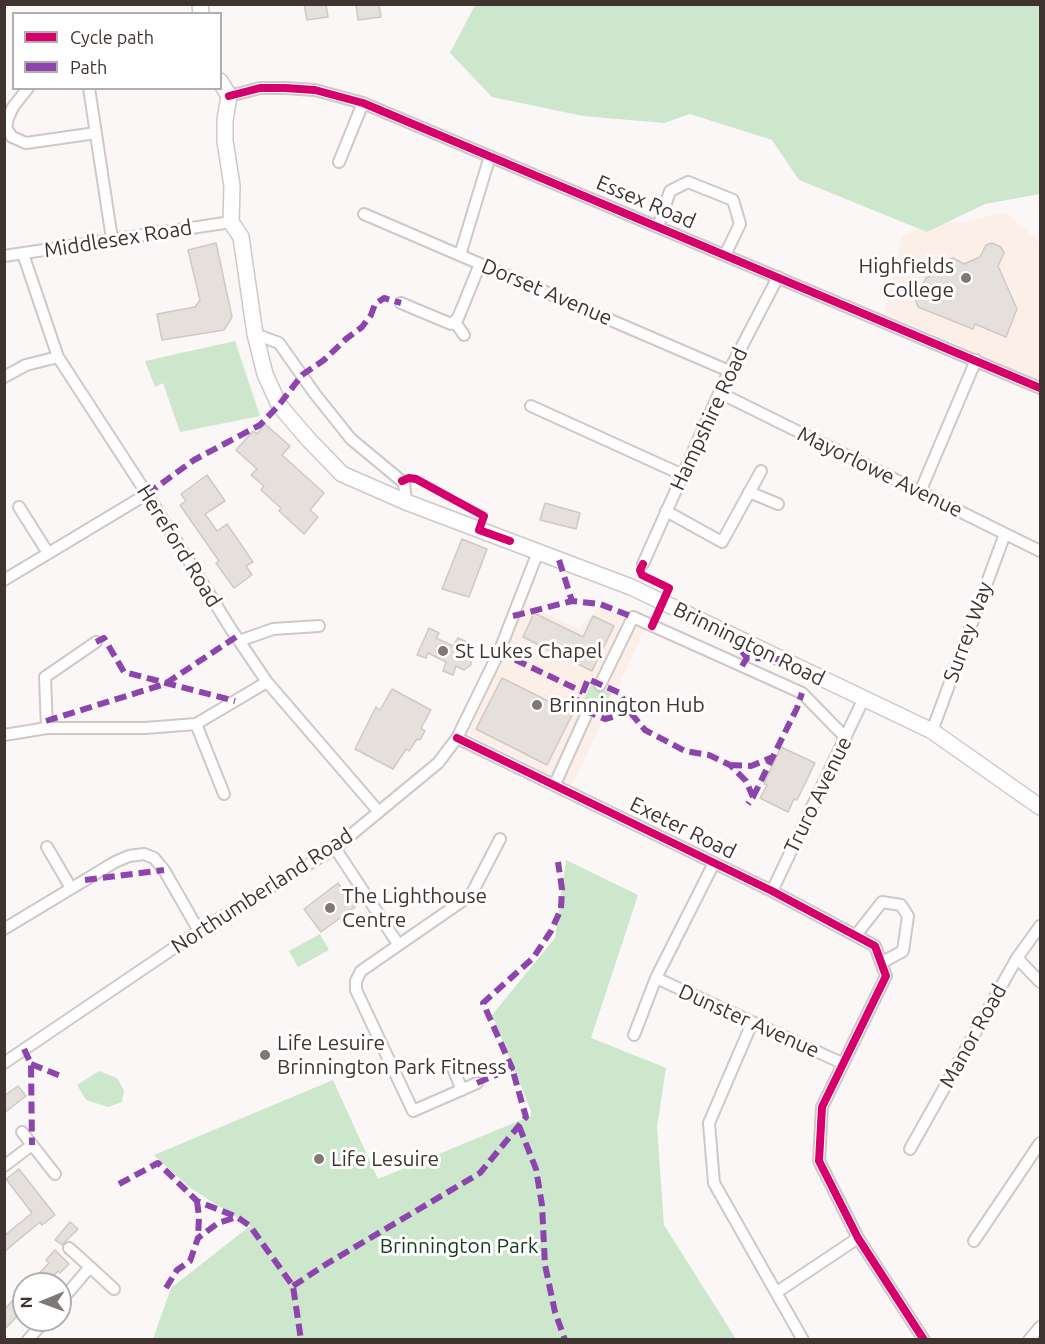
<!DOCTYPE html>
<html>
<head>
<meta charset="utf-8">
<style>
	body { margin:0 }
	#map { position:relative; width:1045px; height:1344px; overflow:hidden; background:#faf7f6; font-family:Ubuntu,sans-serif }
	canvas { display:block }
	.frame { position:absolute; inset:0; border:6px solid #3f342f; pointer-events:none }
	.legend { position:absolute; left:12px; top:12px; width:210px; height:78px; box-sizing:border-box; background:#fff; border:2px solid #b2aeac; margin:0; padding:8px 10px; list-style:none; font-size:18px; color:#3f342f }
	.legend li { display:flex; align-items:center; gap:12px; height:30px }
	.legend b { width:30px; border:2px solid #b2aeac }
	.north { position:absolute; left:12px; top:1272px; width:60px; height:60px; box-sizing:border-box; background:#fff; border:2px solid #b2aeac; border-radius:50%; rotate:269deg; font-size:16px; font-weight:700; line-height:24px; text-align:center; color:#3f342f }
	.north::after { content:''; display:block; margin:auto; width:21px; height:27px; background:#807875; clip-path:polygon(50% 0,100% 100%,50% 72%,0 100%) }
</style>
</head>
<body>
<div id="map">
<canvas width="1045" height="1344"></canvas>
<div class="frame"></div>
<ul class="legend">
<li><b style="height:8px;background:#d6006c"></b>Cycle path</li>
<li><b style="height:8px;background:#8e44ad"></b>Path</li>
</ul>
<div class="north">N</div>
</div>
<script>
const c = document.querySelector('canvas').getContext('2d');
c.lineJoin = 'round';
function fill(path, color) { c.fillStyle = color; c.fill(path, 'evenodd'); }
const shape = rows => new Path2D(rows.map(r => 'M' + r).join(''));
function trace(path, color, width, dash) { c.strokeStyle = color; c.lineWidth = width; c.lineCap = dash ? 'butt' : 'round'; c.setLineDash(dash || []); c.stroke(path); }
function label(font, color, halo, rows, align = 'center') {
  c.font = font + ' Ubuntu,sans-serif'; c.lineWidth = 6; c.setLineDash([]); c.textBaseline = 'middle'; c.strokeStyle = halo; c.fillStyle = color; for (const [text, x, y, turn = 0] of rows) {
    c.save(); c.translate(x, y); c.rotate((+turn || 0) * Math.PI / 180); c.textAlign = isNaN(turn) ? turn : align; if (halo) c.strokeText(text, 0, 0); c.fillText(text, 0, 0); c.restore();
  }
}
fill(shape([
	[1005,212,1040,243,1040,380,884,313,902,236,935,221,962,223],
	[526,604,579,629,598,607,646,627,572,786,468,734]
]), '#fbefe8');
fill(shape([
	[475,5,1040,5,1040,194,985,204,927,232,799,180,772,140,690,114,664,123,583,116,492,97,450,53],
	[235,341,260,416,180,432,163,383,155,387,145,361],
	[591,684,611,693,600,715,581,706],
	[566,860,638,895,591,1038,666,1068,657,1127,664,1225,736,1339,153,1339,171,1288,250,1226,189,1187,154,1155,333,1080,378,1179,531,1116,531,1111,492,1015,555,938],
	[320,934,329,950,298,967,289,951],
	[99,1071,117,1078,124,1090,122,1102,108,1107,86,1100,77,1085]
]), '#cce7cc');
const building = shape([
	[304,4,326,4,328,17,307,20,304,4],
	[356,4,379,4,381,17,358,20,356,4],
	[216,243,232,317,224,330,162,340,157,314,195,307,200,300,188,250,216,243],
	[992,243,1001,247,1004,253,998,266,1017,309,1006,337,975,324,973,329,918,307,916,301,926,278,942,271,946,261,953,258,964,264,980,257,986,245,992,243],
	[265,424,290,446,282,455,324,493,310,510,318,517,304,534,279,511,281,508,261,490,264,486,251,475,257,469,236,450,253,431,257,434,265,424],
	[207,475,225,501,205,514,217,531,227,524,253,562,246,566,252,575,234,588,216,563,219,561,180,505,186,501,181,494,207,475],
	[545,503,580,513,576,529,540,520,545,503],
	[462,539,487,549,469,597,442,589,462,539],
	[534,613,583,637,593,616,614,626,592,671,523,637,534,613],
	[429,628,439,633,436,638,453,646,458,638,467,642,465,647,471,655,471,665,464,670,456,666,453,675,443,671,446,662,428,653,426,658,417,655,429,628],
	[502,678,550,702,551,699,574,711,547,765,476,729,502,678],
	[392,689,431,710,421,728,425,731,420,740,417,739,409,751,406,749,393,769,355,749,376,707,380,710,392,689],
	[781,747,815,763,797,800,794,799,788,812,760,798,767,785,764,784,781,747],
	[338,883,355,907,321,932,304,909,338,883],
	[18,1086,26,1096,4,1113,4,1096,18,1086],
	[19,1169,55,1215,42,1225,40,1222,4,1252,4,1236,32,1213,6,1179,19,1169],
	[70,1222,78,1229,62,1245,55,1240,70,1222],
	[55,1250,69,1264,60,1273,58,1271,46,1284,29,1284,49,1263,46,1260,55,1250],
	[24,1288,24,1309,4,1330,4,1310,24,1288]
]);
fill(building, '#e6e0dd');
trace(building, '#cfc9c6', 1.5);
const street = shape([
	[28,88,13,107,8,118,6,128,12,137,26,143,96,133],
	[89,88,112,239],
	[229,96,260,88,285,88,315,90,363,103,1040,388],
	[339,162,363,103],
	[364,214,729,371],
	[658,227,670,191,688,182,733,200,740,224,725,255],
	[23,254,58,357,147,494,231,629,267,682,379,812],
	[460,255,490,156],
	[4,256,231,222],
	[401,303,451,324,458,318,480,264],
	[455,322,464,335],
	[255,334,279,343,315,394,351,439,404,483,406,502],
	[4,377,26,365,58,357],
	[720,393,1040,551],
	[531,406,683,475],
	[749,492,778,504],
	[920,492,976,360],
	[19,507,48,553],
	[666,511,722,542,761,471],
	[643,564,729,371,778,277],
	[4,580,147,494],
	[239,641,273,629,319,626],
	[600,685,633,617,802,693,846,738],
	[196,724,224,794],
	[47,728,45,677,96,642],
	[932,731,1005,534],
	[4,735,47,728,145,728,196,724,267,682],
	[457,738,772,891,875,946,886,976,822,1107,819,1161,858,1238,924,1340],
	[555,784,588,711],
	[47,847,71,888],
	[335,848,398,944],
	[772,891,863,700],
	[4,929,115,862,129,856,144,854,154,858,164,870,199,931],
	[856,935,882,902,901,905,908,916,903,951,881,963],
	[1017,958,1040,982],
	[656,978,842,1063],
	[752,1023,709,1123,714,1183,803,1340],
	[634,1035,656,978,714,863],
	[4,1063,199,931,335,848,438,763,457,738,499,652,538,552],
	[453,1068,462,1090],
	[477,1083,413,1111,356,990,356,981,361,971,471,895,500,839],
	[22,1132,55,1174],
	[910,1149,1017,958,1040,926],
	[4,1166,32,1145],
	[974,1241,1040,1143],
	[90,1267,114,1289],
	[777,1292,858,1238],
	[60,1302,90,1267,69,1248],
	[28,1340,45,1320],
	[1029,1340,1040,1327]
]);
const secondary = shape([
	[200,4,201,14],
	[220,81,229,96,225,120,225,141,232,186,231,222,241,237,255,334,265,374,279,405,309,440,342,474,406,502,631,587,932,731,1040,807]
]);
trace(street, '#cfc9c6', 14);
trace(secondary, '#cfc9c6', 18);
trace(street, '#fefefe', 10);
trace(secondary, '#fefefe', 15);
trace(shape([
	[147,494,194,460,260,425,279,405,302,375,324,360,346,339,362,327,371,315,375,304,384,298,401,303],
	[559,560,572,601],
	[513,616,572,601,600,604,633,617],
	[729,634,747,658],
	[96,642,104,638,124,672,235,701],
	[499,652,583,692],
	[742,666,747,658,780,659],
	[630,712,605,719,577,707,588,679,620,693,630,712,645,730,685,751,709,755,730,765,746,781,753,797,748,804],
	[46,721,165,684,236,637],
	[730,765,751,766,773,757],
	[753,797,797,708,802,693],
	[85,880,164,870],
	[24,1049,31,1064,32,1145],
	[31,1064,63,1077],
	[477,1083,512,1068,483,1003,533,958,551,931,561,909,562,889,558,862],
	[519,1126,536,1169,542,1205,545,1265,555,1312,565,1340],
	[119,1184,158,1163,197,1201,237,1217],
	[197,1201,199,1217,198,1238],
	[293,1286,328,1263,480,1173,526,1117,512,1068],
	[166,1288,177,1270,190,1261,198,1238,218,1223,237,1217,250,1226,293,1286,301,1340]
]), '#8e44ad', 6, [12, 6]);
trace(shape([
	[229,96,260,88,285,88,315,90,363,103,1040,388],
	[402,481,409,478,416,479,484,516,479,530,510,541],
	[643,564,640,570,642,575,669,588,652,626],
	[457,738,772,891,875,946,886,976,822,1107,819,1161,858,1238,924,1340]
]), '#d6006c', 8);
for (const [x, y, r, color] of [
	[966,278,6,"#807875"],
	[443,651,6,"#807875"],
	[537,705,6,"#807875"],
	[330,908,6,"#807875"],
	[265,1055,6,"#807875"],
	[319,1159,6,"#807875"]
]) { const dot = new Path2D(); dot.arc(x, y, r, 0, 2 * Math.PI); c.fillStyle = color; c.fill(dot); trace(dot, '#fff', 2); }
label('21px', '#3f342f', '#fff', [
	["Essex Road",646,202,23],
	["Middlesex Road",118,239,-9],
	["Dorset Avenue",547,292,23],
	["Hampshire Road",709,419,-65],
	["Mayorlowe Avenue",880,472,26],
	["Hereford Road",179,546,58],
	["Surrey Way",968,632,-70],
	["Brinnington Road",749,644,26],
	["Truro Avenue",818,795,-64],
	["Exeter Road",683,828,26],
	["Northumberland Road",262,891,-33],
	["Dunster Avenue",749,1021,24],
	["Manor Road",973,1036,-61]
]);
label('21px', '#3f342f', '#fff', [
	["Highfields",954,266,"right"],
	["College",954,290,"right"],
	["St Lukes Chapel",455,651],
	["Brinnington Hub",549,705],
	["The Lighthouse",342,896],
	["Centre",342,920],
	["Life Lesuire",277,1043],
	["Brinnington Park Fitness",277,1067],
	["Life Lesuire",331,1159]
], 'left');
label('21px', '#143d1b', '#fff', [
	["Brinnington Park",459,1246]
]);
</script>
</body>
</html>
